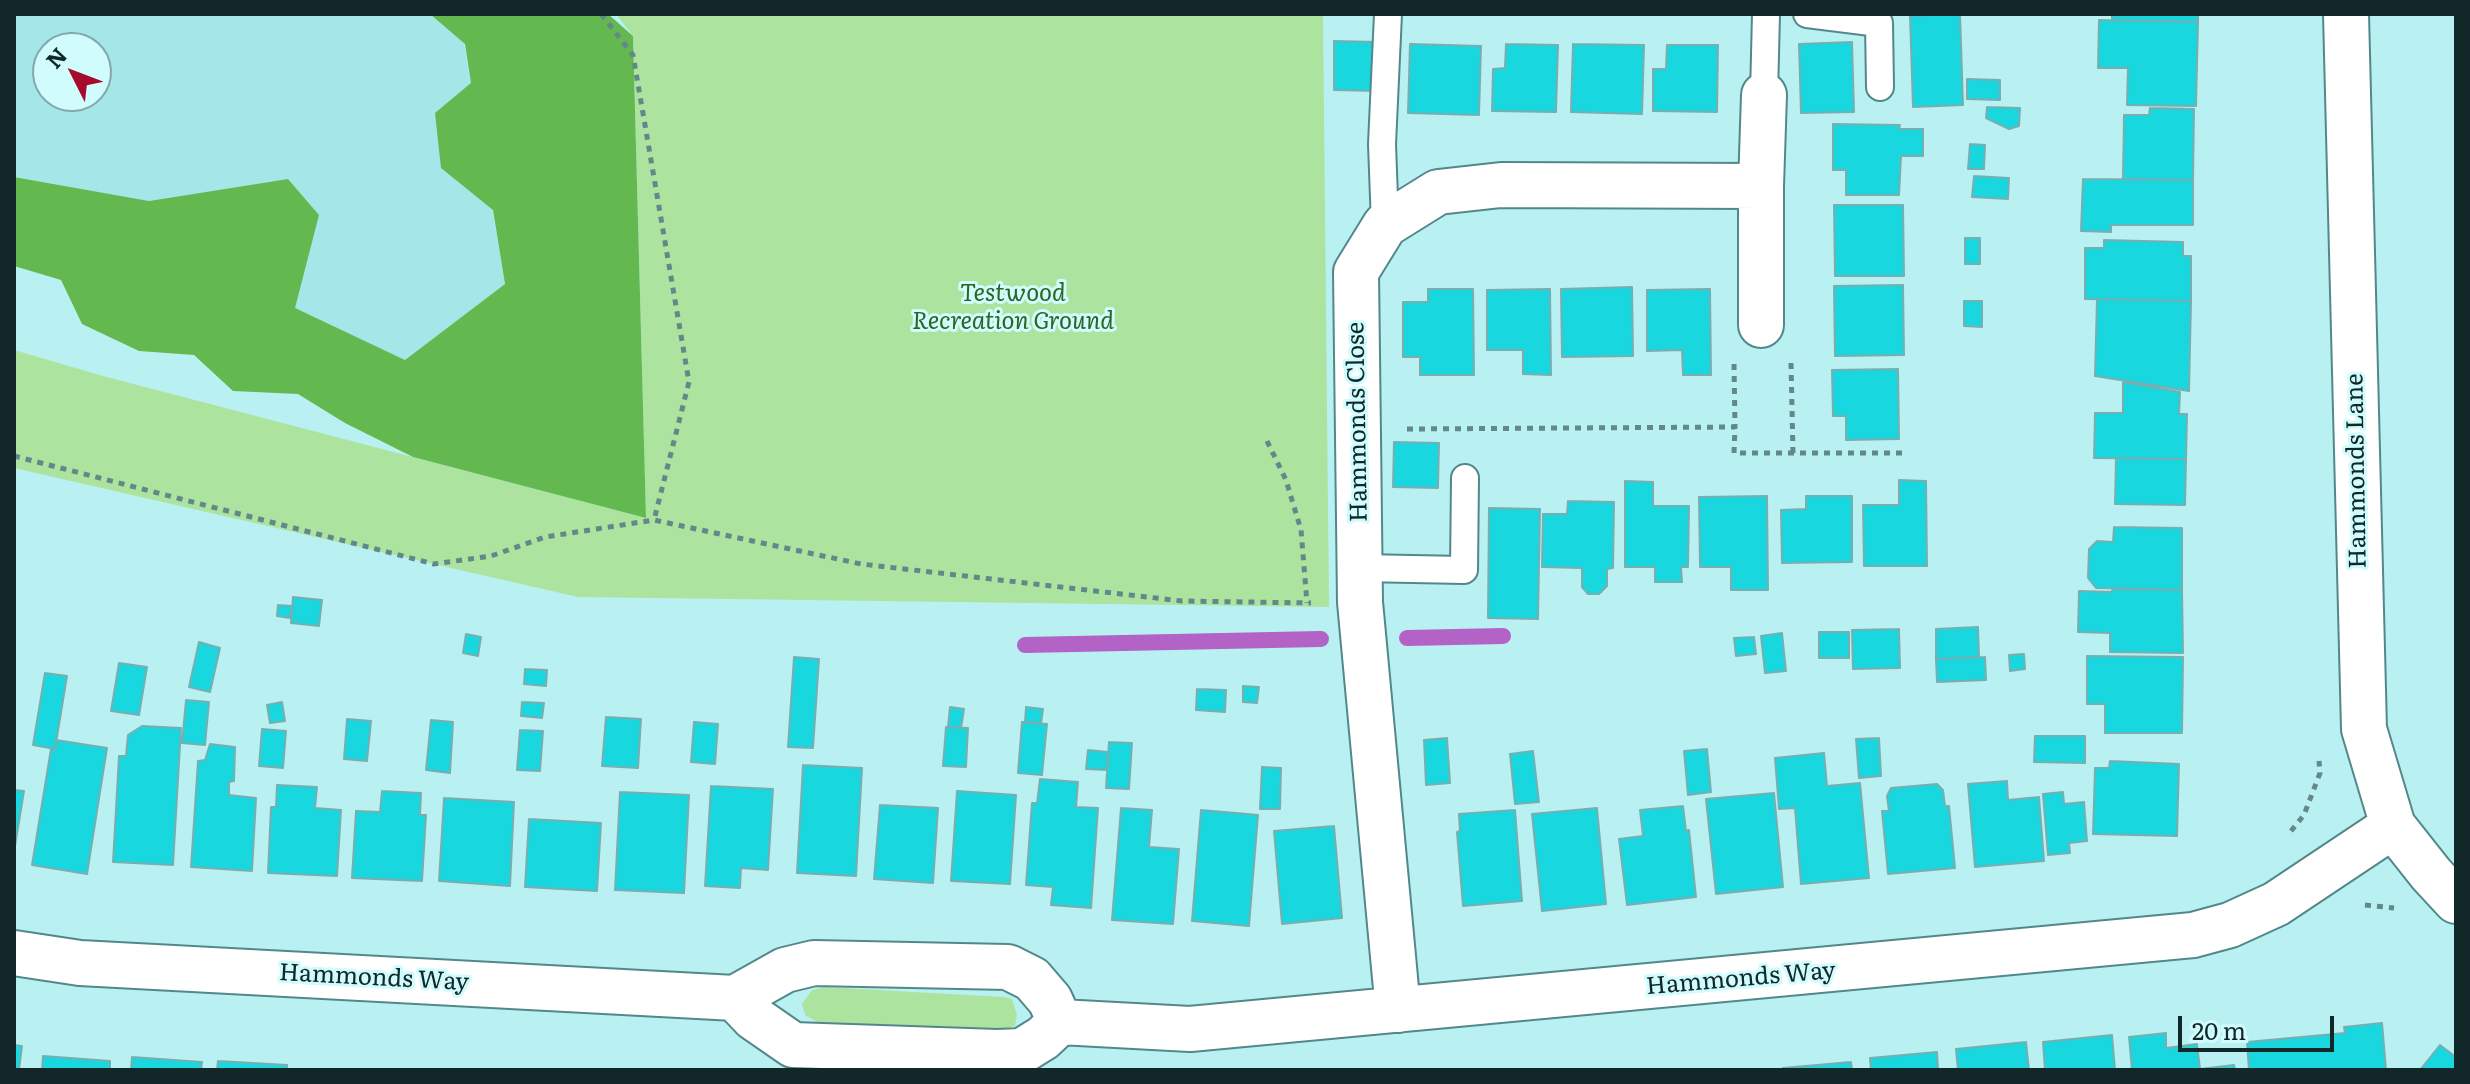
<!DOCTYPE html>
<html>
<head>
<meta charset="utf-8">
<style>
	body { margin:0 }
	#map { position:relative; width:2470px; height:1084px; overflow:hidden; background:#b9f1f3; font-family:Literata,serif }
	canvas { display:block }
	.frame { position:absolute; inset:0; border:16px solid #112728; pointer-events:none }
	.north { position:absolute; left:32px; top:32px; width:80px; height:80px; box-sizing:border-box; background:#d0fcfe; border:2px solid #84a7a8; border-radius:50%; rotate:312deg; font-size:22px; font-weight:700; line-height:32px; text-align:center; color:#112728 }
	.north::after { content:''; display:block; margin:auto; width:28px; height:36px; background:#a60b2b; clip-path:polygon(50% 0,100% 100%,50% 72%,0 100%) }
	.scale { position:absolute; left:2178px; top:1016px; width:156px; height:36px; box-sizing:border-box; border:4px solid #112728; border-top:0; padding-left:10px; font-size:24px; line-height:28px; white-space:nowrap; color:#112728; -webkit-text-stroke:6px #d0fcfe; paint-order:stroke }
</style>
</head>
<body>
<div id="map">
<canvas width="2470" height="1084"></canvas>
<div class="frame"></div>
<div class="north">N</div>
<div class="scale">20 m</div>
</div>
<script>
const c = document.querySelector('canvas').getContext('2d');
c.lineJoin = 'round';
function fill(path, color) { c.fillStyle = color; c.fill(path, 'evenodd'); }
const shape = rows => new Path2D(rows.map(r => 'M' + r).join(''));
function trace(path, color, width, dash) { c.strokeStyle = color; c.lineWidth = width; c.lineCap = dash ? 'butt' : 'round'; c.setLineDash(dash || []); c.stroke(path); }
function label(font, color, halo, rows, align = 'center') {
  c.font = font + ' Literata,serif'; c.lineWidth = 6; c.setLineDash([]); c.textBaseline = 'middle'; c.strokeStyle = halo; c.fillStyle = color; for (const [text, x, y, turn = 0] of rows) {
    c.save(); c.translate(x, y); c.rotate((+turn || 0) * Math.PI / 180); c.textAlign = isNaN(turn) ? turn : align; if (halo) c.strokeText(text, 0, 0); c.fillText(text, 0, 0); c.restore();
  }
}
fill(shape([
	[14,14,459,14,505,284,405,360,294,308,318,215,288,179,149,201,14,177],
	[48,48,96,48,96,96,48,96]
]), '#a5e6e9');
fill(shape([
	[616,14,1323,14,1329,607,578,597,14,468,14,350,103,376,646,518,633,36],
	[824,987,1004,997,1012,999,1017,1015,1015,1026,999,1032,821,1024,805,1015,802,1004,812,990]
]), '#ace49f');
fill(shape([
	[430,14,608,14,633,36,646,518,413,457,345,423,298,394,233,391,194,355,139,351,82,324,61,280,14,266,14,177,149,201,288,179,319,215,295,308,405,360,505,284,493,210,441,168,435,113,471,83,465,44]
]), '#63b94f');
trace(shape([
	[1407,638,1503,636],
	[1025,645,1321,639]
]), '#b362c6', 16);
const building = shape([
	[1960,14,1963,105,1913,107,1910,16,1960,14],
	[2112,14,2198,14,2198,22,2112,20,2112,14],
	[2099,20,2198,22,2196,106,2127,105,2128,68,2098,68,2099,20],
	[1334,41,1377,42,1377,91,1334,90,1334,41],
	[1852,42,1854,112,1801,113,1799,44,1852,42],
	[1410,44,1481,46,1479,115,1408,113,1410,44],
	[1506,44,1558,45,1556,112,1492,111,1493,69,1505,68,1506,44],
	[1573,44,1644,45,1642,114,1571,112,1573,44],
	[1667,45,1718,45,1717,112,1653,111,1653,69,1666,69,1667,45],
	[1967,79,2000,80,2000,100,1967,99,1967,79],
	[1987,107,2020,108,2019,126,2009,129,1986,118,1987,107],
	[2150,108,2194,109,2193,180,2123,179,2124,115,2149,115,2150,108],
	[1833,124,1900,125,1899,129,1923,129,1923,156,1901,156,1899,195,1846,195,1846,170,1833,170,1833,124],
	[1970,144,1985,145,1984,169,1968,169,1970,144],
	[1974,176,2009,178,2008,199,1972,197,1974,176],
	[2083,179,2193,180,2193,225,2111,225,2111,232,2081,231,2083,179],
	[1834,205,1903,205,1904,276,1835,276,1834,205],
	[1965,238,1980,238,1980,264,1965,264,1965,238],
	[2104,240,2183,242,2183,256,2191,256,2191,301,2085,299,2085,248,2104,248,2104,240],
	[1903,285,1904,355,1835,356,1834,286,1903,285],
	[1632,287,1633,356,1562,357,1561,289,1632,287],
	[1428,289,1473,289,1474,375,1420,375,1420,357,1403,357,1403,302,1428,302,1428,289],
	[1550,289,1551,375,1523,374,1523,350,1487,350,1487,290,1550,289],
	[1710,289,1711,375,1683,375,1682,350,1647,351,1647,290,1710,289],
	[2097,299,2191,301,2189,391,2095,376,2097,299],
	[1964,301,1982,301,1982,327,1964,326,1964,301],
	[1898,369,1899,439,1846,440,1846,416,1833,416,1832,370,1898,369],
	[2123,382,2180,392,2179,414,2187,414,2186,459,2094,458,2095,413,2123,413,2123,382],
	[1394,442,1439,443,1438,488,1393,487,1394,442],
	[2116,458,2186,459,2185,505,2115,504,2116,458],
	[1899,480,1926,481,1927,566,1864,566,1863,505,1899,505,1899,480],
	[1625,481,1653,482,1653,506,1689,506,1688,567,1681,567,1682,582,1655,582,1655,567,1625,567,1625,481],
	[1767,496,1768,590,1731,590,1731,567,1700,567,1699,497,1767,496],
	[1806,496,1852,496,1852,562,1782,563,1781,510,1806,509,1806,496],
	[1568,501,1614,502,1613,568,1607,569,1607,586,1599,594,1588,594,1582,587,1582,568,1542,567,1543,514,1567,514,1568,501],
	[1489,508,1540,509,1538,619,1488,618,1489,508],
	[2114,527,2182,528,2182,590,2096,588,2088,578,2089,549,2097,541,2113,542,2114,527],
	[2112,589,2182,590,2183,653,2110,652,2110,633,2078,632,2079,591,2112,592,2112,589],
	[293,597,322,600,319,626,291,623,293,597],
	[278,605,292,606,290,618,277,616,278,605],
	[1978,627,1979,657,1936,659,1936,629,1978,627],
	[1899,629,1900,668,1853,669,1852,630,1899,629],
	[1819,632,1849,632,1849,658,1819,658,1819,632],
	[1782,633,1786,671,1765,673,1761,636,1782,633],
	[466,634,481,637,478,656,463,653,466,634],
	[1754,637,1756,654,1736,656,1734,638,1754,637],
	[199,642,220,648,210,692,189,687,199,642],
	[2024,654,2025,669,2010,671,2009,655,2024,654],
	[2087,656,2183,657,2182,733,2105,733,2105,704,2087,704,2087,656],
	[794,657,819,659,813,748,788,747,794,657],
	[1985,657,1986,680,1937,682,1936,659,1985,657],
	[119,663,147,667,139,715,111,711,119,663],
	[525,669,547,670,546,686,524,684,525,669],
	[45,673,67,676,55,749,33,745,45,673],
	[1243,686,1259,687,1257,703,1243,702,1243,686],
	[1197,689,1226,690,1225,712,1196,710,1197,689],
	[186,700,209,702,205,745,182,743,186,700],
	[282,702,285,721,270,723,267,705,282,702],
	[522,702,544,703,542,718,521,716,522,702],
	[950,707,964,709,961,728,948,727,950,707],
	[1026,707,1043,709,1041,723,1025,722,1026,707],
	[606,717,641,719,638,768,602,766,606,717],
	[347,719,371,721,367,761,344,759,347,719],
	[431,720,453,722,450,773,426,770,431,720],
	[694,722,718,724,715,764,691,762,694,722],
	[1022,722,1047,724,1042,775,1018,773,1022,722],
	[142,726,181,728,173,865,113,862,119,756,126,756,128,735,142,726],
	[946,727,968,728,966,767,943,766,946,727],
	[262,729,286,731,283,768,259,766,262,729],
	[520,730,543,731,540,771,517,770,520,730],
	[2035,736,2085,736,2085,763,2034,762,2035,736],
	[1447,738,1450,783,1426,785,1424,740,1447,738],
	[1879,738,1881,776,1859,778,1856,739,1879,738],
	[56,740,107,748,87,874,32,865,51,749,55,749,56,740],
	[1109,742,1132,743,1129,789,1106,788,1109,742],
	[210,744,235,747,234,781,229,782,229,795,256,798,252,871,191,867,198,761,205,760,210,744],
	[1707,749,1711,792,1688,795,1684,751,1707,749],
	[1088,750,1108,752,1107,770,1086,769,1088,750],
	[1533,751,1539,802,1515,804,1510,754,1533,751],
	[1824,753,1827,786,1860,783,1869,878,1801,884,1795,808,1779,809,1775,758,1824,753],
	[2110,761,2179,764,2177,836,2093,834,2095,768,2109,768,2110,761],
	[803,765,862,768,856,876,797,873,803,765],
	[1262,767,1281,768,1280,809,1260,809,1262,767],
	[1040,779,1078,782,1076,807,1098,808,1091,908,1051,905,1053,887,1026,885,1032,803,1037,803,1040,779],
	[2007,781,2008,800,2039,797,2044,861,1975,867,1968,784,2007,781],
	[1937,784,1943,790,1945,806,1949,806,1955,868,1888,874,1882,811,1889,811,1887,796,1891,788,1937,784],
	[277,785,317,787,315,808,341,810,337,876,268,873,271,807,276,807,277,785],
	[711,786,773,789,768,870,741,868,740,888,705,886,711,786],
	[14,790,24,791,14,852,14,790],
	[382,791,421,793,420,815,426,815,422,881,352,878,356,811,380,812,382,791],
	[957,791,1016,795,1010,884,951,881,957,791],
	[620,792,689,795,684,893,615,890,620,792],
	[2063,792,2064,804,2084,802,2087,841,2069,843,2070,853,2048,855,2043,794,2063,792],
	[1774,793,1783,887,1716,894,1706,799,1774,793],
	[444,798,514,802,510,886,439,881,444,798],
	[880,805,938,808,933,883,874,879,880,805],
	[1683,806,1686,831,1689,830,1696,897,1627,905,1619,839,1643,836,1640,810,1683,806],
	[1121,808,1152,810,1149,847,1179,849,1173,924,1112,920,1121,808],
	[1597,808,1606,904,1542,911,1532,814,1597,808],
	[1201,810,1258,815,1249,926,1192,921,1201,810],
	[1515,810,1522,901,1463,906,1457,832,1460,831,1459,814,1515,810],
	[529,819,601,823,597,891,525,887,529,819],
	[1334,826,1342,918,1282,924,1274,831,1334,826],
	[2382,1023,2386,1070,2249,1070,2247,1042,2345,1033,2344,1027,2382,1023],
	[2166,1033,2166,1048,2197,1044,2200,1069,2234,1065,2235,1070,2132,1070,2129,1037,2166,1033],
	[2112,1035,2115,1070,2045,1070,2043,1042,2112,1035],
	[2026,1042,2029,1070,1958,1070,1956,1049,2026,1042],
	[14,1045,22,1046,19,1070,14,1070,14,1045],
	[2440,1045,2456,1057,2456,1070,2420,1070,2440,1045],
	[1937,1052,1938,1070,1871,1070,1870,1058,1937,1052],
	[43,1056,110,1061,110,1070,42,1070,43,1056],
	[132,1057,202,1062,201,1070,131,1070,132,1057],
	[218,1061,287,1065,287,1070,217,1070,218,1061],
	[1851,1062,1852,1070,1784,1070,1783,1068,1851,1062]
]);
fill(building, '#19d7df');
trace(building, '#78aeb0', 2);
const service = shape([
	[1807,14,1879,23,1880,87],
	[1764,95,1766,14],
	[1385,225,1382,144,1388,14],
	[1360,568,1464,570,1465,478]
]);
const minor = shape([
	[2346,14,2364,729,2393,826,2431,874,2456,901],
	[1761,325,1761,186,1764,95],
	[14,953,80,963,735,998,785,970,814,963,1008,967,1032,979,1050,1000,1060,1022],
	[735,998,754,1018,793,1045,997,1052,1022,1051,1043,1038,1060,1022,1190,1029,2193,935,2230,925,2276,904,2393,826],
	[1398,1010,1360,602,1356,272,1385,225,1438,192,1501,185,1761,186]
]);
trace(service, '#53888b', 30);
trace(minor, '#53888b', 48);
trace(shape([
	[601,14,633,55,689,382,654,520],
	[1791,363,1793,453],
	[1734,364,1735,427],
	[1407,429,1735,427,1734,453,1907,453],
	[1267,441,1286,480,1301,530,1307,603],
	[14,456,434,564,491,556,545,537,654,520,861,564,1182,601,1311,603],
	[2291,831,2304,815,2320,773,2319,761],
	[2365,905,2394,908]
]), '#628889', 5, [6, 6]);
trace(service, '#fff', 26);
trace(minor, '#fff', 44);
label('italic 24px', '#2e6520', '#d0fcfe', [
	["Testwood",1013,294],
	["Recreation Ground",1013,322]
]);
label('24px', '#112728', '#d0fcfe', [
	["Hammonds Close",1358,422,-91],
	["Hammonds Lane",2357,471,-91],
	["Hammonds Way",374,978,3],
	["Hammonds Way",1741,979,-5]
]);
</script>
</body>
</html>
